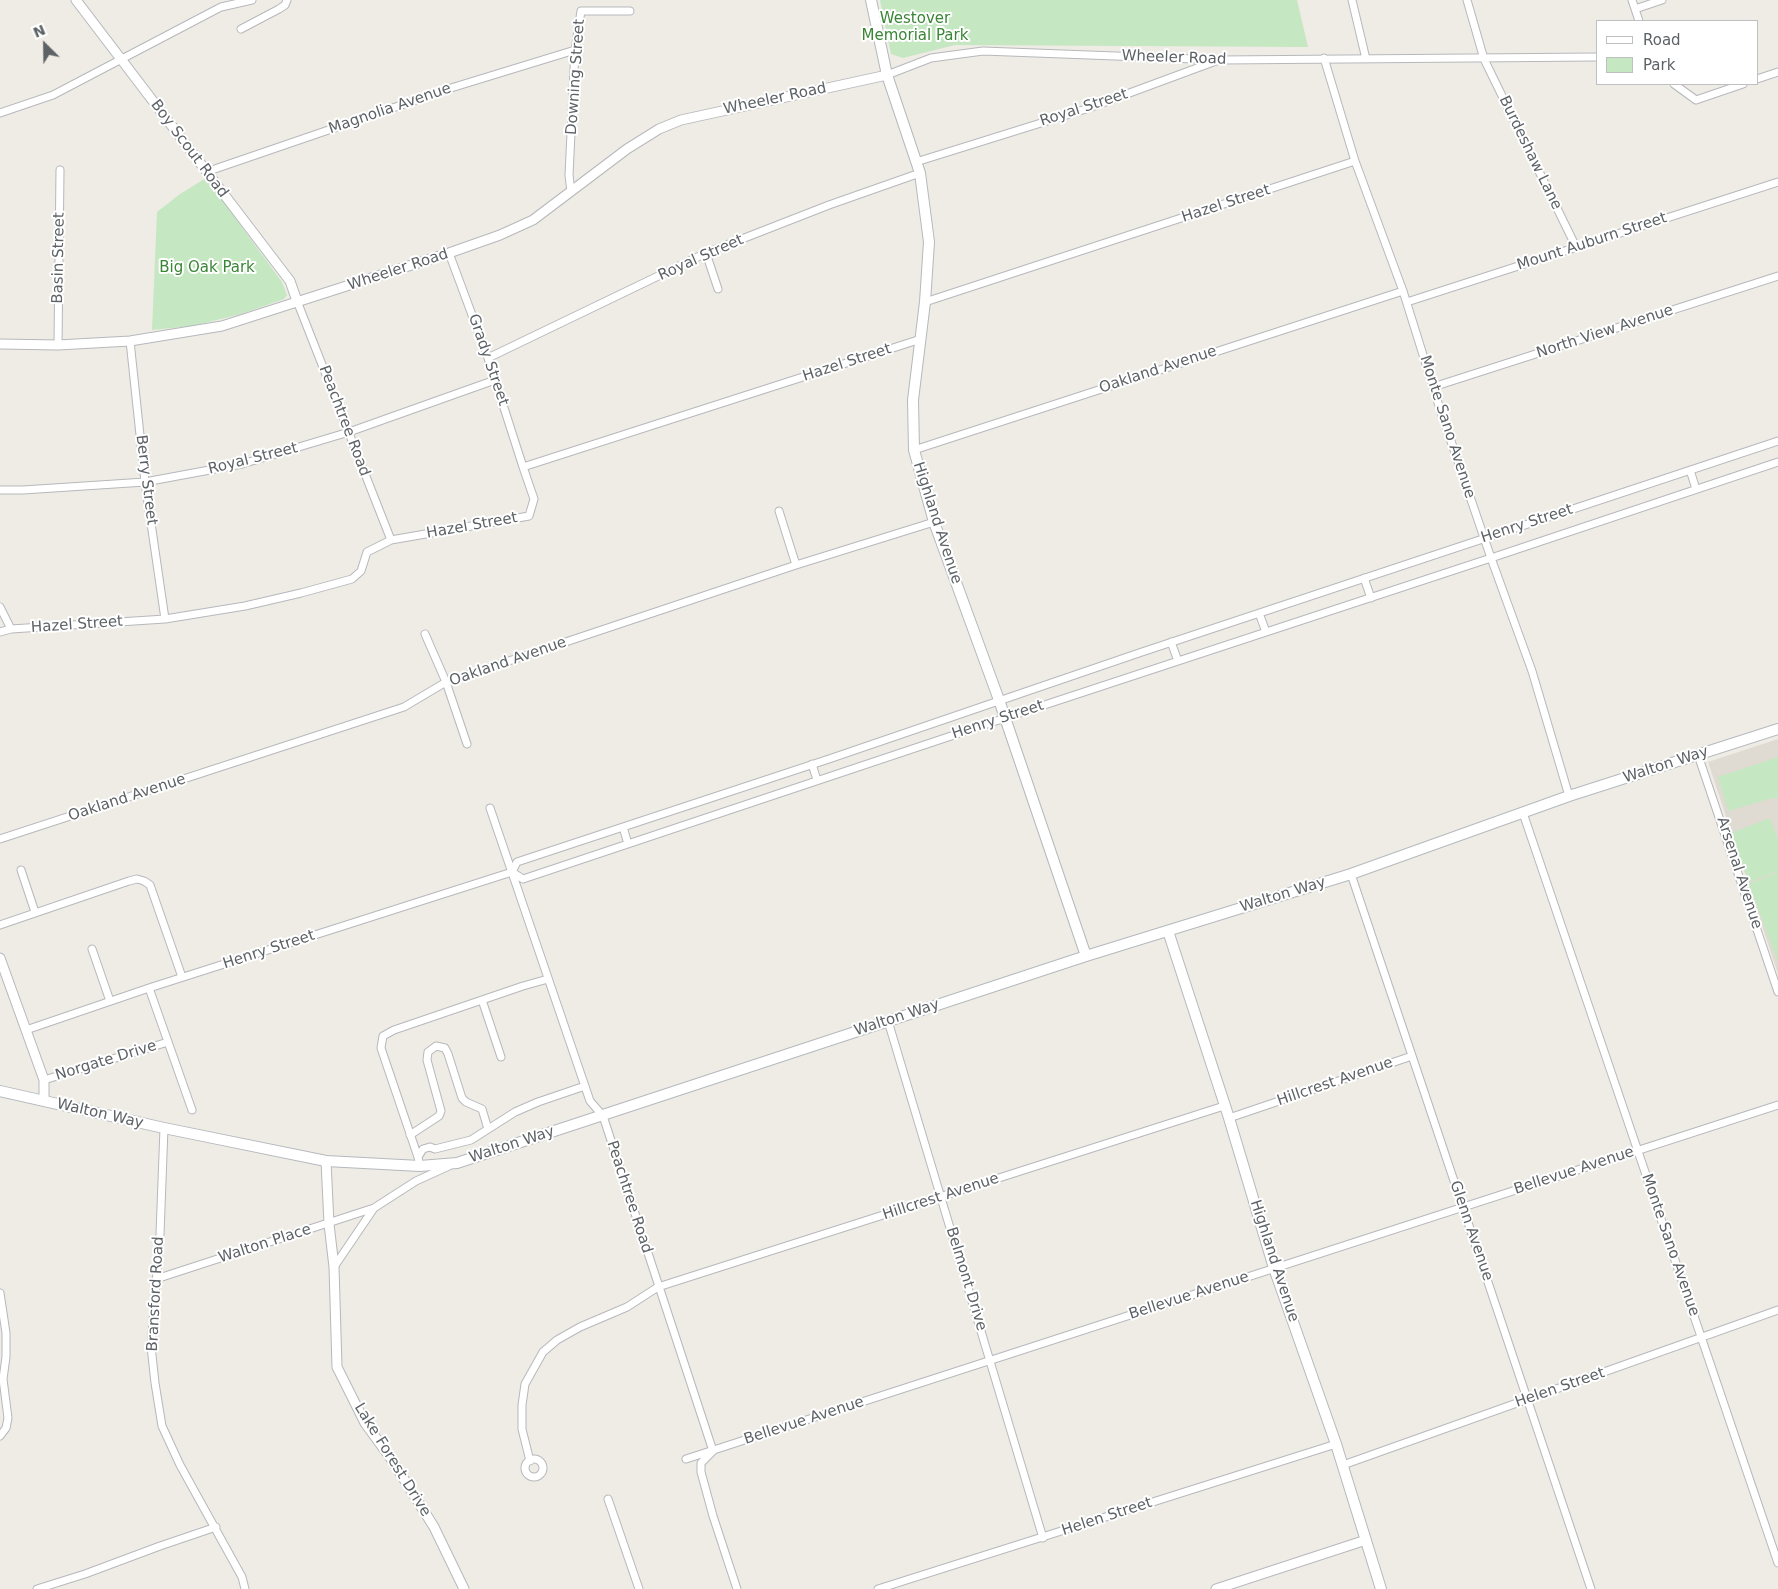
<!DOCTYPE html>
<html>
<head>
<meta charset="utf-8">
<style>
	body { margin:0 }
	#map { position:relative; width:1778px; height:1589px; overflow:hidden; background:#efece5; font-family:"DejaVu Sans",sans-serif }
	canvas { display:block }
	.legend { position:absolute; left:1596px; top:20px; width:162px; height:65px; box-sizing:border-box; background:#fff; border:1px solid #bec0c2; margin:0; padding:6px 9px; list-style:none; font-size:15px; color:#5d6266 }
	.legend li { display:flex; align-items:center; gap:10px; height:25px }
	.legend b { width:25px; border:1px solid #bec0c2 }
	.north { position:absolute; left:20px; top:20px; width:50px; height:50px; -webkit-text-stroke:4px #fff; paint-order:stroke; rotate:337deg; font-size:14px; font-weight:700; line-height:20px; text-align:center; color:#5d6266 }
	.north::after { content:''; display:block; margin:auto; width:18px; height:22px; background:#5d6266; clip-path:polygon(50% 0,100% 100%,50% 72%,0 100%) }
</style>
</head>
<body>
<div id="map">
<canvas width="1778" height="1589"></canvas>
<ul class="legend">
<li><b style="height:6px;background:#fff"></b>Road</li>
<li><b style="height:14px;background:#c5e7c2"></b>Park</li>
</ul>
<div class="north">N</div>
</div>
<script>
const c = document.querySelector('canvas').getContext('2d');
c.lineJoin = 'round';
function fill(path, color) { c.fillStyle = color; c.fill(path, 'evenodd'); }
const shape = rows => new Path2D(rows.map(r => 'M' + r).join(''));
function trace(path, color, width, dash) { c.strokeStyle = color; c.lineWidth = width; c.lineCap = dash ? 'butt' : 'round'; c.setLineDash(dash || []); c.stroke(path); }
function label(font, color, halo, rows, align = 'center') {
  c.font = font + ' "DejaVu Sans",sans-serif'; c.lineWidth = 4; c.setLineDash([]); c.textBaseline = 'middle'; c.strokeStyle = halo; c.fillStyle = color; for (const [text, x, y, turn = 0] of rows) {
    c.save(); c.translate(x, y); c.rotate((+turn || 0) * Math.PI / 180); c.textAlign = isNaN(turn) ? turn : align; if (halo) c.strokeText(text, 0, 0); c.fillText(text, 0, 0); c.restore();
  }
}
fill(shape([
	[1778,739,1778,974,1708,762]
]), '#dfdbd3');
fill(shape([
	[880,0,1297,0,1308,47,955,45,903,58,891,54],
	[206,178,282,282,287,295,284,299,241,314,192,326,152,330,157,212,180,194],
	[1778,757,1778,798,1773,798,1728,811,1718,777],
	[1770,818,1778,840,1778,871,1749,882,1731,833],
	[1778,872,1778,962,1749,884]
]), '#c5e7c2');
const minor = shape([
	[1352,0,1366,59],
	[1467,0,1484,59,1576,247],
	[1632,0,1639,21],
	[1635,9,1662,0],
	[241,29,279,9,285,5,287,0],
	[1324,58,1355,161,1403,291,1440,409,1491,558,1532,671,1569,796],
	[887,75,931,58,983,51,1221,60,1597,57],
	[1757,79,1778,72],
	[1674,84,1696,100,1743,84],
	[0,113,53,95,221,7,252,0],
	[916,162,1089,108,1216,61],
	[206,172,451,88,575,50],
	[571,192,569,175,575,50,581,11,630,11],
	[449,253,488,358,523,467],
	[706,253,718,289],
	[297,301,391,540],
	[925,302,1355,161],
	[1407,302,1778,182],
	[130,341,145,482,165,619],
	[58,345,60,170],
	[488,358,706,253,829,205,920,173],
	[1433,387,1778,276],
	[914,450,1403,291],
	[1690,470,1696,489],
	[0,490,23,490,145,482,242,464,349,432,495,380],
	[779,511,796,565],
	[1364,578,1371,598],
	[0,607,11,629],
	[1259,613,1266,632],
	[0,632,11,629,165,619,245,606,301,593,352,579,361,571,367,552,391,540,529,516,534,499,523,467,921,339],
	[425,634,446,682,467,744],
	[1171,642,1178,661],
	[1698,755,1778,992],
	[812,764,817,780],
	[490,808,590,1101,603,1116,713,1451,701,1463,701,1472,713,1516,737,1589],
	[1523,813,1778,1563],
	[623,827,628,844],
	[0,839,404,707,446,682,796,565,934,522],
	[21,870,35,912],
	[512,872,523,879,1005,718,1491,558,1778,462],
	[1351,874,1591,1589],
	[0,925,129,881,137,879,144,881,150,885,182,977],
	[92,949,110,1001],
	[149,988,192,1110],
	[482,1000,501,1057],
	[888,1021,1043,1538],
	[26,1030,149,988,512,872,517,862,829,759,1142,652,1778,441],
	[44,1080,168,1042],
	[1229,1118,1412,1056],
	[164,1128,160,1234,151,1346,155,1383,162,1426,180,1465,242,1577,245,1589],
	[410,1135,439,1116,441,1111,427,1060,428,1052,436,1046,445,1048,448,1054,462,1098,466,1102,482,1109,488,1129],
	[418,1157,423,1149,430,1147,435,1149,471,1140,515,1112,538,1102,585,1086],
	[420,1166,418,1157,381,1048,383,1036,394,1030,523,986,548,979],
	[334,1267,374,1208,416,1181,449,1166],
	[156,1279,374,1208],
	[0,1293,6,1333,6,1357,3,1379,8,1418,6,1428,0,1436],
	[686,1459,1778,1105],
	'525 1468a9 9 0 1 1 18 0a9 9 0 1 1-18 0Z',
	[530,1461,522,1429,522,1405,525,1384,543,1352,557,1340,580,1327,627,1307,658,1287,1224,1106],
	[1343,1465,1778,1310],
	[608,1499,639,1589],
	[37,1589,85,1574,160,1546,216,1527],
	[878,1589,1336,1444]
]);
const tertiary = shape([
	[76,0,290,281,297,301],
	[0,344,58,345,130,341,222,326,449,253,500,235,533,220,627,149,659,129,681,120,887,75],
	[0,958,44,1080,44,1101],
	[326,1161,329,1224,334,1267,337,1367,365,1423,392,1460,434,1527,464,1589],
	[1216,1589,1366,1540]
]);
const secondary = shape([
	[871,0,887,75,920,173,929,242,925,302,913,400,914,450,934,522,999,700,1086,956],
	[1168,931,1229,1118,1274,1268,1336,1444,1381,1589],
	[0,1091,164,1128,326,1161,420,1166,457,1163,1086,956,1351,874,1569,796,1778,729]
]);
trace(minor, '#b6b8bc', 9);
trace(tertiary, '#b6b8bc', 11);
trace(secondary, '#b4b9bd', 12);
trace(minor, '#fff', 7);
trace(tertiary, '#fff', 9);
trace(secondary, '#fff', 10);
label('15px', '#388534', '#fff', [
	["Westover",915,19],
	["Memorial Park",915,36],
	["Big Oak Park",207,268]
]);
label('15px', '#5d6266', '#fff', [
	["Wheeler Road",1174,58,2],
	["Downing Street",576,77,-86],
	["Wheeler Road",775,99,-12],
	["Royal Street",1084,108,-18],
	["Magnolia Avenue",390,109,-19],
	["Boy Scout Road",189,149,53],
	["Burdeshaw Lane",1530,153,64],
	["Hazel Street",1226,204,-18],
	["Mount Auburn Street",1592,242,-18],
	["Basin Street",59,258,-89],
	["Royal Street",701,258,-24],
	["Wheeler Road",398,270,-18],
	["North View Avenue",1605,332,-18],
	["Grady Street",488,360,71],
	["Hazel Street",847,363,-18],
	["Oakland Avenue",1158,370,-18],
	["Peachtree Road",344,421,69],
	["Monte Sano Avenue",1447,427,72],
	["Royal Street",253,459,-14],
	["Berry Street",146,480,83],
	["Highland Avenue",937,523,72],
	["Henry Street",1527,524,-18],
	["Hazel Street",472,526,-10],
	["Hazel Street",77,625,-4],
	["Oakland Avenue",508,662,-19],
	["Henry Street",998,720,-18],
	["Walton Way",1666,765,-18],
	["Oakland Avenue",127,798,-18],
	["Arsenal Avenue",1739,873,72],
	["Walton Way",1283,895,-17],
	["Henry Street",269,950,-18],
	["Walton Way",897,1018,-18],
	["Norgate Drive",106,1061,-17],
	["Hillcrest Avenue",1335,1082,-19],
	["Walton Way",100,1114,13],
	["Walton Way",512,1145,-18],
	["Bellevue Avenue",1574,1171,-18],
	["Peachtree Road",629,1197,72],
	["Hillcrest Avenue",941,1197,-18],
	["Glenn Avenue",1471,1231,71],
	["Walton Place",265,1244,-18],
	["Monte Sano Avenue",1670,1245,71],
	["Highland Avenue",1274,1261,72],
	["Belmont Drive",966,1279,73],
	["Bransford Road",156,1294,-87],
	["Bellevue Avenue",1189,1296,-18],
	["Helen Street",1560,1388,-19],
	["Bellevue Avenue",804,1421,-18],
	["Lake Forest Drive",392,1460,58],
	["Helen Street",1107,1517,-18]
]);
</script>
</body>
</html>
